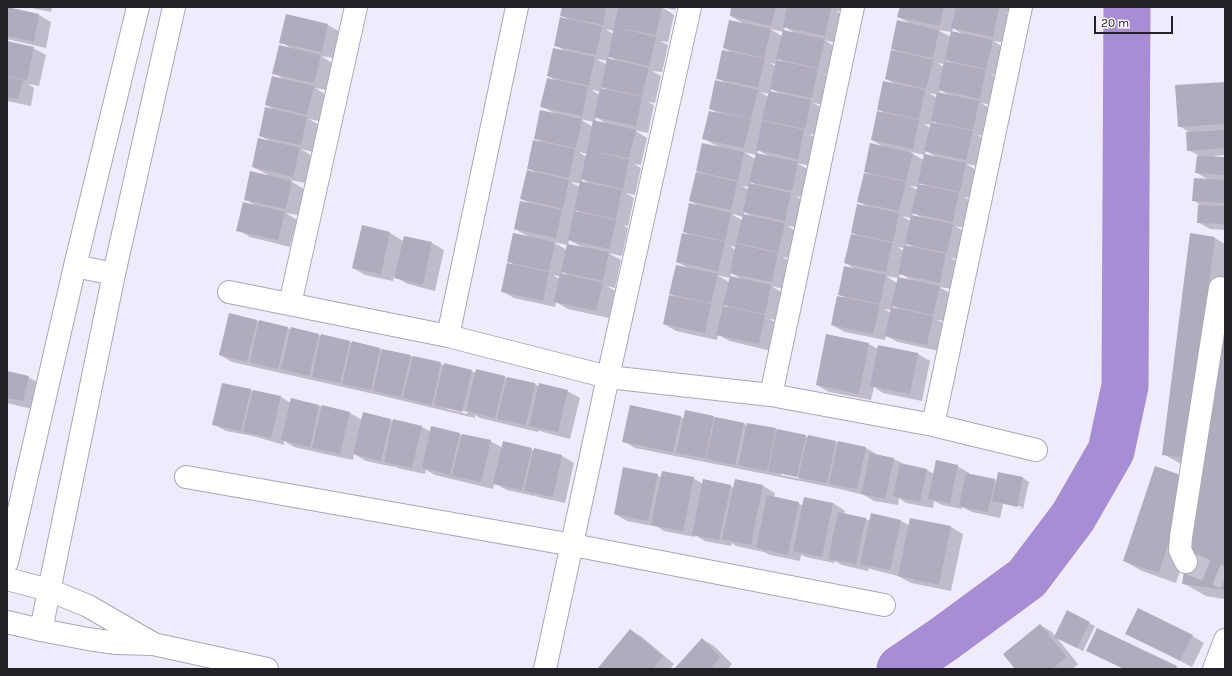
<!DOCTYPE html>
<html>
<head>
<meta charset="utf-8">
<style>
	body { margin:0 }
	#map { position:relative; width:1232px; height:676px; overflow:hidden; background:#f0eafd; font-family:Karla,sans-serif }
	canvas { display:block }
	.frame { position:absolute; inset:0; border:8px solid #232027; pointer-events:none }
	.scale { position:absolute; left:1094px; top:16px; width:79px; height:18px; box-sizing:border-box; border:2px solid #232027; border-top:0; padding-left:5px; font-size:12px; line-height:14px; white-space:nowrap; color:#232027; -webkit-text-stroke:3px #fcfafe; paint-order:stroke }
</style>
</head>
<body>
<div id="map">
<canvas width="1232" height="676"></canvas>
<div class="frame"></div>
<div class="scale">20 m</div>
</div>
<script>
const c = document.querySelector('canvas').getContext('2d');
c.lineJoin = 'round';
function fill(path, color) { c.fillStyle = color; c.fill(path, 'evenodd'); }
const shape = rows => new Path2D(rows.map(r => 'M' + r).join(''));
function trace(path, color, width, dash) { c.strokeStyle = color; c.lineWidth = width; c.lineCap = dash ? 'butt' : 'round'; c.setLineDash(dash || []); c.stroke(path); }
fill(shape([
	[27,7,52,7,51,12],
	[563,7,662,7,674,15,668,42,660,41,668,45,662,72,652,71,661,76,655,103,648,102,654,105,648,133,634,130,647,138,641,165,634,164,641,168,635,195,626,193,634,198,628,226,622,225,628,228,622,256,608,253,621,260,615,288,607,286,615,291,609,318,568,309,556,302,555,307,514,298,502,291,514,265,508,261,529,237,515,229,529,203,521,199,537,173,528,168,541,142,535,138,554,113,541,106,555,80,548,76,565,51,555,45,568,19,561,15],
	[607,29,614,31,613,34,607,30],
	[609,56,617,61,608,60],
	[599,59,607,61,606,64,598,60],
	[602,87,609,91,602,90],
	[593,90,601,92,600,95,593,91],
	[596,117,607,124,595,122],
	[580,119,594,122,593,127],
	[580,152,587,154,587,157,580,153],
	[582,179,590,184,582,182],
	[572,182,581,184,580,187,572,183],
	[576,210,582,214,575,213],
	[569,240,582,247,568,245],
	[553,242,568,245,567,250],
	[563,272,569,276,562,275],
	[554,275,561,277,560,279,554,276],
	[662,7,676,7,675,10],
	[732,7,845,7,844,12,836,11,843,15,837,43,824,40,836,47,830,75,824,74,830,77,824,105,813,103,823,108,817,135,809,134,816,138,810,166,797,163,809,170,804,198,796,196,803,201,797,227,787,226,796,231,790,258,782,257,790,261,784,289,771,286,783,293,777,320,769,319,777,323,771,351,730,341,718,335,717,340,676,331,664,324,678,298,670,294,690,269,677,262,690,235,684,232,699,206,690,201,704,175,697,171,717,146,704,139,718,113,710,109,726,83,717,78,731,52,724,48,744,24,731,16],
	[785,27,796,34,784,31],
	[771,29,783,32,782,36,770,29],
	[778,59,785,63,777,62],
	[769,63,776,64,776,66],
	[771,89,781,94,771,92],
	[760,92,769,94,769,97],
	[758,150,770,157,757,154],
	[744,152,756,155,755,159],
	[751,182,758,186,751,185],
	[742,186,750,187,749,190],
	[744,212,753,217,744,215],
	[733,214,743,217,742,220,733,215],
	[729,246,736,247,736,250],
	[731,273,743,280,730,277],
	[717,275,730,278,729,282],
	[725,305,731,309,724,308],
	[901,7,1013,7,1012,13,1005,12,1011,16,1006,43,993,41,1005,48,999,75,991,74,998,78,992,105,981,103,991,109,985,136,977,135,985,139,979,166,966,164,978,171,972,198,964,197,971,201,965,228,955,226,965,232,959,259,951,258,958,262,952,289,939,287,952,294,945,321,937,320,945,324,939,351,898,342,886,336,885,340,845,332,832,325,846,299,839,294,857,270,845,263,859,237,852,232,868,207,859,202,871,175,865,172,884,147,872,140,886,114,878,109,895,84,886,79,898,52,892,49,911,24,898,17],
	[953,28,964,35,952,32],
	[938,30,952,32,951,37],
	[946,60,953,64,946,62],
	[937,63,944,64,944,67],
	[940,90,949,95,939,94],
	[929,93,938,95,937,98],
	[933,121,939,124,932,123],
	[924,124,931,125,930,128],
	[926,151,938,158,925,155],
	[911,152,925,155,924,160,911,153],
	[920,183,926,186,919,185],
	[910,186,918,187,917,190],
	[913,213,921,217,912,216],
	[902,216,911,218,910,221],
	[906,243,913,247,906,246],
	[897,247,905,248,904,251],
	[900,273,912,281,899,278],
	[886,276,898,278,897,283],
	[893,305,900,309,892,308],
	[884,309,891,310,891,313],
	[7,8,39,15,51,22,46,48,7,39],
	[328,25,340,32,334,58,321,56,332,63,326,90,315,88,325,94,319,121,309,119,319,125,313,152,301,149,312,156,306,183,289,180,304,189,298,215,286,213,297,220,290,247,250,237,238,230,256,206,245,199,268,175,253,167,270,141,260,136,275,110,266,105,285,80,274,73,292,49,281,42],
	[7,42,33,48,46,55,39,86,28,84,34,88,31,106,7,101],
	[1225,83,1225,155,1215,156,1215,158,1225,158,1225,230,1210,229,1198,222,1199,204,1193,200,1209,180,1197,173,1198,155,1188,150,1191,133,1179,126],
	[390,233,403,241,404,237,432,243,444,250,435,291,408,284,394,276,393,281,365,275,353,268],
	[1215,238,1225,244,1225,599,1206,596,1183,583,1188,548,1176,583,1142,571,1124,561,1189,479,1201,467,1181,464,1163,454],
	[230,314,260,322,411,356,444,365,445,364,472,371,476,373,504,377,535,384,540,387,567,391,580,398,570,439,543,432,539,430,538,432,480,418,475,415,475,418,383,396,232,362,220,355],
	[447,407,468,412,467,414,447,409],
	[827,335,869,344,878,349,879,347,918,354,930,361,922,401,883,393,874,387,871,400,829,392,817,385],
	[7,372,28,377,46,387,40,411,7,403],
	[250,390,281,397,291,403,291,399,350,413,362,420,391,420,394,422,422,427,431,432,459,434,463,436,490,441,503,448,531,449,534,451,562,456,574,463,565,503,538,497,534,495,534,496,507,490,494,483,493,489,435,475,426,470,425,474,397,468,394,466,394,467,366,461,354,454,353,460,325,454,294,447,284,441,284,445,253,436,226,431,213,424],
	[680,417,684,419,714,417,744,423,747,426,775,429,808,437,808,436,866,448,878,455,894,459,905,465,927,470,934,474,957,466,969,473,969,474,997,481,1023,478,1029,482,1023,509,1003,505,1000,518,972,512,962,507,962,509,942,505,934,501,933,508,906,503,899,498,898,505,874,501,864,495,840,489,635,448,623,441],
	[781,473,802,477,801,479,781,475],
	[1003,503,1022,507,1021,509,1003,505],
	[657,475,662,478,693,478,703,484,730,486,734,488,736,480,763,486,775,493,774,498,798,503,803,506,833,503,845,511,844,514,866,519,870,521,872,515,901,521,909,525,910,519,951,527,963,534,951,591,911,583,898,576,874,570,869,568,868,571,842,565,835,561,834,563,806,557,801,555,800,561,770,555,764,552,736,546,732,543,731,546,705,541,695,535,695,537,664,531,658,527,627,521,615,514],
	[1089,623,1095,626,1083,651,1057,638,1078,664,1074,668,1076,669,1017,669,1040,625,1052,632,1055,636],
	[630,630,642,637,674,664,670,669,599,669],
	[1126,634,1192,636,1204,643,1192,667],
	[702,639,714,646,732,664,728,669,676,669]
]), '#0003');
trace(shape([
	[900,669,944,639,1027,578,1073,517,1111,451,1125,386,1127,7]
]), '#a78dd3', 47);
fill(shape([
	[7,7,39,14,34,42,7,36],
	[562,7,606,7,603,25,560,16],
	[618,7,662,7,656,35,614,27],
	[731,7,776,7,771,26,730,16],
	[787,7,831,7,825,36,783,27],
	[900,7,944,7,940,26,897,17],
	[956,7,999,8,993,37,951,28],
	[286,14,328,24,322,52,279,43],
	[560,17,602,26,596,55,554,46],
	[729,20,771,29,764,58,723,48],
	[897,20,939,30,933,58,891,49],
	[614,27,656,37,649,66,608,57],
	[783,30,825,39,818,68,776,59],
	[951,31,993,40,986,69,945,60],
	[7,41,34,47,27,80,7,76],
	[279,45,321,55,314,83,272,74],
	[553,48,595,57,589,86,547,76],
	[722,50,765,59,758,87,716,79],
	[891,50,933,60,926,89,885,79],
	[607,58,649,68,642,96,601,87],
	[776,60,818,69,812,98,770,89],
	[944,61,986,70,980,99,938,90],
	[272,76,314,86,307,115,265,105],
	[7,77,23,80,18,99,7,97],
	[547,78,588,87,582,116,540,107],
	[715,80,758,90,751,119,709,109],
	[883,81,925,90,919,119,877,110],
	[1225,82,1225,124,1178,127,1175,85],
	[600,88,642,97,636,126,594,117],
	[769,91,811,100,805,129,762,120],
	[937,92,979,101,973,130,931,121],
	[265,107,307,117,301,145,259,136],
	[540,110,582,119,576,148,534,139],
	[709,111,751,119,744,148,702,139],
	[877,111,919,120,913,149,871,140],
	[593,120,636,130,629,158,587,150],
	[762,121,804,130,798,159,756,150],
	[931,122,973,131,966,160,924,151],
	[1225,130,1225,148,1187,151,1186,132],
	[258,138,300,148,293,177,252,167],
	[533,140,575,149,569,178,527,169],
	[702,143,744,152,738,181,696,171],
	[870,143,913,153,906,181,864,172],
	[587,150,629,160,623,189,581,179],
	[756,153,798,162,792,191,749,182],
	[924,154,966,163,960,192,918,183],
	[1197,156,1225,157,1225,175,1195,173],
	[527,170,569,180,563,209,520,199],
	[250,171,292,181,286,209,244,200],
	[696,172,737,182,731,210,689,201],
	[864,173,906,182,899,211,857,202],
	[1194,178,1225,180,1225,203,1192,201],
	[580,181,622,190,616,219,574,210],
	[749,183,791,193,785,221,743,212],
	[918,184,959,193,953,222,911,213],
	[520,201,562,210,556,238,514,229],
	[243,202,285,212,278,240,236,231],
	[689,203,731,213,725,241,683,232],
	[857,204,899,213,893,242,851,233],
	[1198,205,1225,206,1225,224,1197,223],
	[574,211,616,220,610,249,568,240],
	[743,214,785,223,778,252,736,243],
	[911,215,953,224,947,253,905,244],
	[362,225,390,232,381,274,352,268],
	[513,233,555,242,549,271,507,262],
	[682,233,725,242,718,271,676,262],
	[1190,233,1215,237,1187,458,1162,455],
	[851,234,892,243,886,272,844,263],
	[404,236,432,242,423,285,394,278],
	[567,244,609,252,603,281,561,272],
	[736,244,778,253,772,282,730,273],
	[904,245,946,254,940,283,898,274],
	[507,263,549,272,543,301,501,292],
	[676,265,718,274,711,303,669,294],
	[844,266,886,275,880,304,838,295],
	[560,273,603,283,596,311,554,302],
	[730,276,771,285,765,314,723,305],
	[898,277,940,286,933,315,891,306],
	[669,295,711,304,705,333,663,324],
	[837,296,880,305,873,334,831,325],
	[723,306,765,315,759,344,716,335],
	[891,307,933,316,927,345,885,336],
	[1224,307,1225,307,1225,590,1182,584],
	[229,313,257,320,247,362,219,355],
	[259,320,288,327,278,369,250,362],
	[291,327,319,334,309,376,281,369],
	[321,334,350,341,340,383,312,377],
	[826,334,869,343,859,394,816,385],
	[352,341,380,348,371,390,342,384],
	[878,345,918,353,910,394,870,386],
	[382,349,411,355,401,397,373,391],
	[413,356,441,362,432,405,403,398],
	[444,363,472,370,462,412,434,405],
	[476,369,505,376,495,418,466,411],
	[7,371,29,376,23,401,7,398],
	[507,377,535,383,526,425,497,419],
	[222,383,251,389,241,431,212,425],
	[539,383,568,390,558,432,529,426],
	[253,390,281,396,271,438,243,432],
	[291,398,319,405,310,447,281,440],
	[322,405,350,412,340,454,312,448],
	[630,405,681,416,673,452,622,442],
	[685,410,714,416,705,458,676,453],
	[363,412,391,419,381,461,353,454],
	[715,417,744,423,735,465,706,459],
	[393,419,422,426,412,468,384,462],
	[747,423,776,428,767,471,738,465],
	[431,426,460,433,450,475,422,468],
	[777,429,806,435,797,477,768,471],
	[462,434,491,440,481,482,452,476],
	[808,435,836,441,827,483,798,478],
	[503,441,532,448,522,490,493,484],
	[838,441,866,447,857,489,829,484],
	[534,448,562,455,553,497,524,491],
	[870,453,894,458,885,499,861,494],
	[936,460,958,465,950,503,928,499],
	[900,463,927,469,920,502,893,496],
	[1155,466,1189,478,1159,573,1123,561],
	[623,467,658,474,648,521,614,514],
	[662,471,694,477,683,531,651,525],
	[998,472,1023,477,1017,507,992,501],
	[966,473,995,479,988,512,959,506],
	[703,479,731,485,719,540,692,535],
	[735,479,763,485,751,545,722,539],
	[767,495,799,502,788,555,756,548],
	[804,497,833,503,822,557,793,551],
	[838,512,866,518,856,564,828,559],
	[871,513,901,520,890,570,860,564],
	[910,518,951,526,939,585,898,576],
	[1138,608,1193,635,1180,660,1125,634],
	[1067,610,1090,622,1077,648,1054,637],
	[1040,624,1067,657,1052,669,1015,669,1003,654],
	[1097,628,1177,666,1176,669,1124,669,1086,651],
	[630,629,663,656,653,669,597,669],
	[702,638,720,657,710,669,674,669]
]), '#b1abbe');
trace(shape([
	[1186,562,1225,578]
]), '#c7c2d2', 22, [22, 11]);
const minor = shape([
	[75,266,114,274],
	[229,292,448,336,608,377,771,395,933,425,1036,450],
	[290,304,356,7],
	[448,336,517,7],
	[771,395,853,7],
	[933,425,1021,7],
	[186,477,573,545,884,605],
	[7,562,75,266,138,7],
	[1186,562,1180,550,1181,537,1220,288],
	[7,579,49,590,88,606,152,643],
	[7,622,41,630,114,274,174,7],
	[41,630,88,639,116,643,153,644,267,669],
	[545,669,608,377,690,7],
	[1214,669,1225,640]
]);
trace(minor, '#aca6b8', 24);
trace(minor, '#fff', 22);
</script>
</body>
</html>
